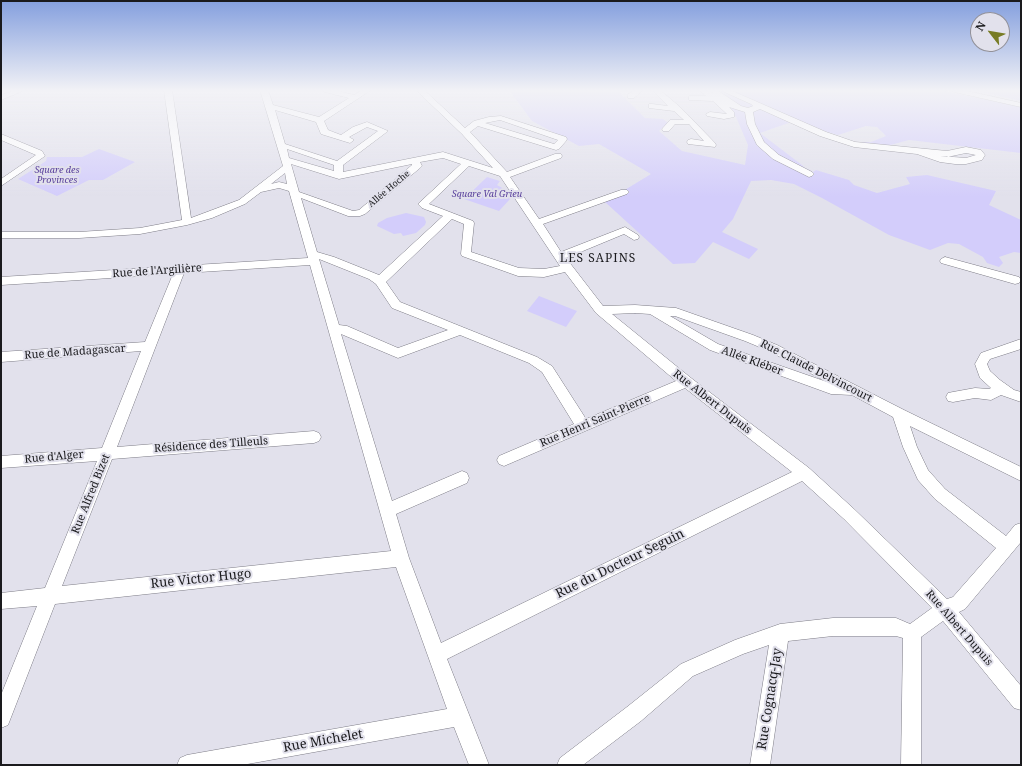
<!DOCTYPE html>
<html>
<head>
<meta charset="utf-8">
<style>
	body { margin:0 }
	#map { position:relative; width:1022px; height:766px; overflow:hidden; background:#e2e1ec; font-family:"Noto Serif",serif }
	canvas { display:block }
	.frame { position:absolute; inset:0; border:2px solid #1a1a1d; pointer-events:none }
	.north { position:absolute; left:970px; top:12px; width:40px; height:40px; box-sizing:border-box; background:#e2e1ec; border:1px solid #929199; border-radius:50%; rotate:301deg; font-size:11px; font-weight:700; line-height:16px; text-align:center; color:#1a1a1d }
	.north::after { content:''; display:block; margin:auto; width:14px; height:18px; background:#787c25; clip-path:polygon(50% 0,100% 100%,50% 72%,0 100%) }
</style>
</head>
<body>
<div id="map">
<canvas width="1022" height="766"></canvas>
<div class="frame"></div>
<div class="north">N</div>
</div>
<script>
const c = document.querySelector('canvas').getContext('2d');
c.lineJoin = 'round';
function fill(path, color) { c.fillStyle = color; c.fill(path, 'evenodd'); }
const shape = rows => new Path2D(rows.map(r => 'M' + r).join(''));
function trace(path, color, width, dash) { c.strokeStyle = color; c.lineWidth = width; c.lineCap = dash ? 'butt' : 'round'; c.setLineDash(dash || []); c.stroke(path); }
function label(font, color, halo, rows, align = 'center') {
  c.font = font + ' "Noto Serif",serif'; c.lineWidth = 4; c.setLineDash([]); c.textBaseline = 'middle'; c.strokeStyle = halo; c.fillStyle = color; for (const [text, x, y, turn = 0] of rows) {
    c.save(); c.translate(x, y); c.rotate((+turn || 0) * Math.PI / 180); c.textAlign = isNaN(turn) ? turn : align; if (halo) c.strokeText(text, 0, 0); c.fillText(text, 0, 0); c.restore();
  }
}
fill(shape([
	[509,90,617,90,645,118,663,119,668,123,659,131,682,151,745,165,748,145,736,117,721,100,704,90,940,90,1021,107,1021,153,909,140,883,147,849,142,871,142,886,136,877,127,866,126,838,135,823,131,797,120,760,133,802,165,805,168,813,172,816,170,849,180,854,185,877,193,910,184,906,177,927,175,996,191,989,205,1021,220,1021,253,1014,252,999,257,1003,263,999,267,987,263,983,257,959,244,948,243,930,250,889,235,822,198,794,184,771,180,751,181,733,219,722,232,758,249,749,259,713,242,695,263,673,264,605,202,651,174,599,144,579,146,532,121],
	[972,90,1021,90,1021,101],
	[99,149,135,162,103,180,89,180,57,196,18,179,46,161,47,157,82,157],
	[487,177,500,181,497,185,506,190,510,199,499,211,464,199],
	[406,213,424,217,426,222,425,225,416,233,403,236,401,233,394,234,377,226,378,223,387,218],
	[539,296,577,311,566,327,527,311]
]), '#d3cdfb');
const minor = shape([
	[15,90,25,90,1,100,1,95,15,90],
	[164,90,172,90,191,218,239,200,283,166,260,90,268,90,273,105,319,117,349,98,324,92,323,90,335,90,354,95,362,90,371,90,324,121,328,130,341,135,353,127,367,122,388,131,343,165,343,172,443,152,493,168,462,134,416,90,424,90,465,128,474,121,489,117,501,116,566,137,567,139,566,141,559,149,556,150,478,126,470,132,507,172,555,154,561,154,562,156,561,158,510,177,539,219,621,190,627,190,629,192,627,194,543,224,561,252,625,227,638,235,639,237,638,239,634,240,624,234,566,258,603,306,635,305,676,308,753,335,777,345,904,410,1021,467,1021,481,910,426,917,447,928,470,945,489,1006,536,1015,525,1021,523,1021,542,965,609,959,612,1021,686,1021,710,1014,708,943,621,921,637,921,765,901,765,903,638,896,636,833,636,788,641,770,765,750,765,769,645,743,654,693,676,641,721,583,765,557,765,560,758,627,707,681,664,735,640,780,624,833,618,896,618,910,624,932,608,844,519,802,481,447,659,489,765,469,765,454,727,242,765,177,765,180,758,187,755,447,709,396,567,55,604,8,725,1,728,1,695,37,606,1,609,1,593,45,588,97,461,1,468,1,456,102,448,141,351,1,362,1,352,145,342,173,274,1,285,1,277,308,258,289,191,279,188,261,192,245,204,212,218,187,225,140,234,79,238,1,238,1,232,79,232,140,228,182,220,164,90],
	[275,110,316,122,321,134,350,143,354,140,349,137,367,127,378,131,337,161,285,144,275,110],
	[500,120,558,140,554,144,485,123,500,120],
	[287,149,334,165,334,171,289,158,287,149],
	[443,158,461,164,418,204,422,208,443,216,379,275,334,257,317,252,301,198,348,216,360,216,365,214,420,168,422,166,420,162,443,158],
	[291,164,339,179,412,164,412,165,359,210,353,211,299,192,291,164],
	[469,166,500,176,560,266,544,269,519,268,471,252,474,223,473,221,429,204,469,166],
	[285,173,287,184,279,182,271,184,285,173],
	[452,219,464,224,461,254,462,256,518,276,544,277,565,272,596,313,676,381,586,419,552,366,537,357,400,302,386,282,452,219],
	[319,259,369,279,376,284,392,308,448,330,398,348,347,326,339,325,319,259],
	[310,265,391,551,62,586,112,459,314,443,319,441,321,437,319,433,314,431,117,447,184,273,310,265],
	[635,313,650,314,710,350,831,394,852,395,893,417,903,447,918,480,935,499,996,548,953,597,947,599,854,509,809,468,691,378,612,314,635,313],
	[670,316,675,316,745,341,769,351,827,382,718,344,670,316],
	[341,334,398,358,460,335,529,363,542,372,574,424,499,456,497,460,499,464,504,466,685,388,792,472,441,643,409,558,396,514,467,483,469,478,467,473,462,471,392,501,341,334],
	[635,90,643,90,634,98,628,98,628,94,635,90],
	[652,90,660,90,680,107,715,143,716,145,715,147,688,144,687,142,688,140,691,139,704,141,689,124,675,124,669,131,663,131,662,129,670,120,684,120,674,111,649,108,649,104,652,104,668,106,652,90],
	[699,90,707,90,714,94,709,90,717,90,741,106,748,108,753,106,751,104,720,90,730,90,826,132,855,142,947,151,966,147,981,150,985,155,982,160,966,164,955,164,940,162,917,154,854,147,820,136,760,109,753,112,755,124,764,142,779,155,812,172,814,174,812,176,809,177,773,159,757,145,747,124,745,112,729,107,734,112,734,117,724,119,707,116,706,114,710,112,727,114,713,101,689,100,689,96,706,96,699,90],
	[966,153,976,155,966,158,940,156,947,157,966,153],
	[950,90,963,90,1021,103,1021,107,954,92,950,90],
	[1,134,42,151,45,156,1,186,1,179,36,155,1,140,1,134],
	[945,257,1019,277,1021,280,1019,283,1015,284,941,263,940,261,941,259,945,257],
	[1021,339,1021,349,990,359,987,364,990,371,1000,380,1014,390,1021,392,1021,402,1001,395,991,400,975,398,953,402,948,401,946,397,948,393,953,392,975,388,989,389,991,388,980,378,975,364,981,353,1021,339]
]);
trace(minor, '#7d7c86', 1);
fill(minor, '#fff');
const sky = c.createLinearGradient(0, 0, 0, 197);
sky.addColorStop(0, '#849fde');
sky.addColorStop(0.46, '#f2f2f6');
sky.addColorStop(1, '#f2f2f600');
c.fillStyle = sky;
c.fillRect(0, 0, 1022, 197);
label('italic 9px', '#573e9b', '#e2e1ec', [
	["Square des",57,170],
	["Provinces",57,180],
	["Square Val Grieu",487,194]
]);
label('9px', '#1a1a1d', '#e2e1ec', [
	["Allée Hoche",389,189,-40]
]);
label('11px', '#1a1a1d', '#e2e1ec', [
	["Rue de l'Argilière",157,271,-4],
	["Rue de Madagascar",75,352,-4],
	["Allée Kléber",752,361,20],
	["Rue Claude Delvincourt",816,371,27],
	["Rue Albert Dupuis",712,402,38],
	["Rue Henri Saint-Pierre",595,421,-23],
	["Résidence des Tilleuls",211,445,-4],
	["Rue d'Alger",54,457,-5],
	["Rue Alfred Bizet",91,494,-68],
	["Rue Albert Dupuis",959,628,49]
]);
c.letterSpacing = '1px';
label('12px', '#1a1a1d', '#e2e1ec', [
	["LES SAPINS",598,259]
]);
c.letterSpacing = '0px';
label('13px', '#1a1a1d', '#e2e1ec', [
	["Rue du Docteur Seguin",620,564,-26],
	["Rue Victor Hugo",201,579,-6],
	["Rue Cognacq-Jay",770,699,-81],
	["Rue Michelet",323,741,-10]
]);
</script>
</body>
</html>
